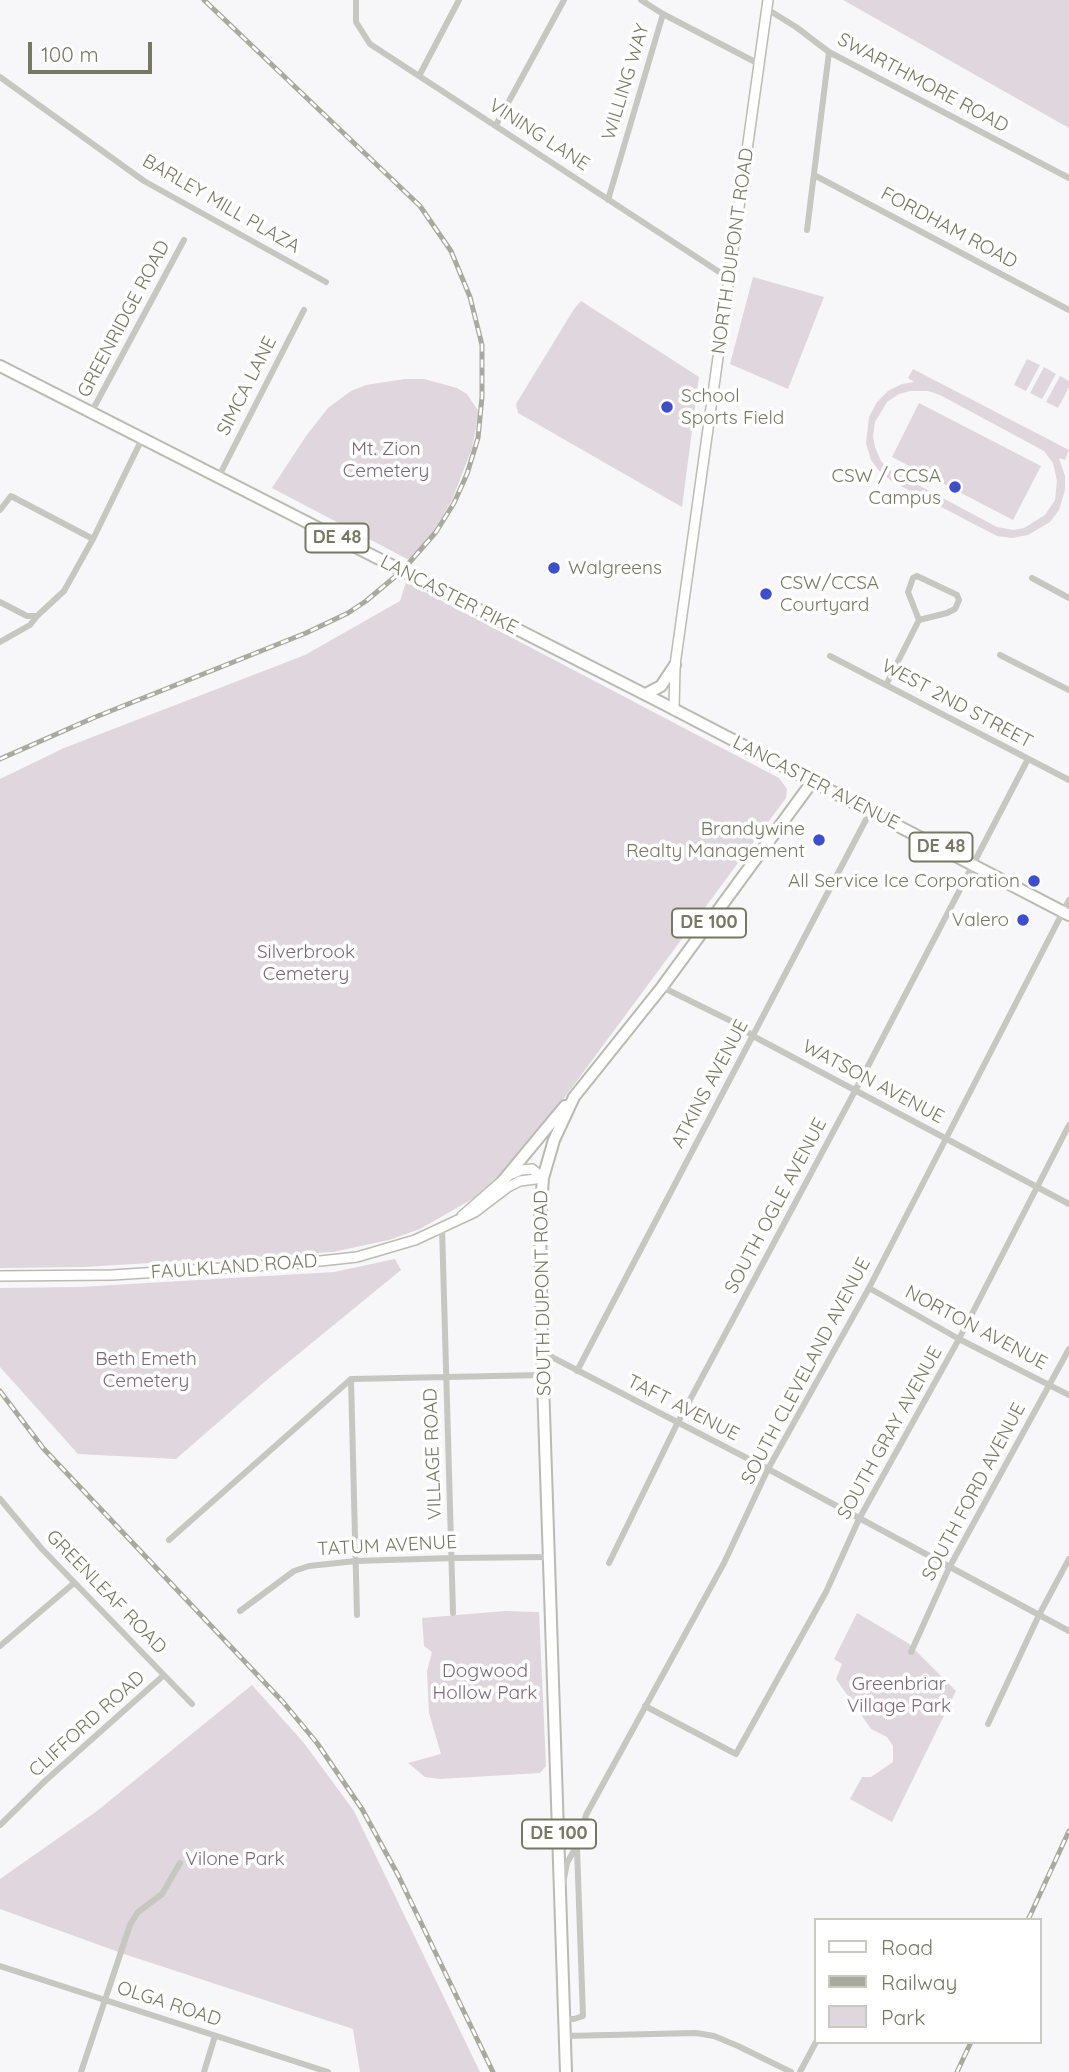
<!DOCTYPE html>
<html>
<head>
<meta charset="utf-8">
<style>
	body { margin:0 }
	#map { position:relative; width:1069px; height:2072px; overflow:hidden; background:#f7f6f8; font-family:Quicksand,sans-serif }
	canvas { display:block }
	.legend { position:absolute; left:814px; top:1918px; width:228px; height:126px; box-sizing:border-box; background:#fff; border:2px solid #c9c9c0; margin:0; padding:9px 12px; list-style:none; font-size:21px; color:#777861 }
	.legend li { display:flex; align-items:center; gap:14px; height:35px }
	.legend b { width:35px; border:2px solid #c9c9c0 }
	.scale { position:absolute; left:28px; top:42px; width:124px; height:32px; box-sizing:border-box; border:4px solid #777861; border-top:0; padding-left:9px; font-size:21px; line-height:24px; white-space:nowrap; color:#777861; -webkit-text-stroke:5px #fff; paint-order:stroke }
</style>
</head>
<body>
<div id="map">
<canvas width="1069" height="2072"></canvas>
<ul class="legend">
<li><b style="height:9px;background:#fff"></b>Road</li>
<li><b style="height:9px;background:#a9aa9e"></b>Railway</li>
<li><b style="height:19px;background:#dfd7dd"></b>Park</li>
</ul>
<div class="scale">100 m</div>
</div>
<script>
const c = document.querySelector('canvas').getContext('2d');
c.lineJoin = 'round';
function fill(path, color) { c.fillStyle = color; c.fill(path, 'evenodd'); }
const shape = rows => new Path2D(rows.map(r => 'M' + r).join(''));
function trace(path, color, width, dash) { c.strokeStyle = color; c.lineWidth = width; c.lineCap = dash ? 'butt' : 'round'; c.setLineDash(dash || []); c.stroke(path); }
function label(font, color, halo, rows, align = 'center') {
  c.font = font + ' Quicksand,sans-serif'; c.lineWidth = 7; c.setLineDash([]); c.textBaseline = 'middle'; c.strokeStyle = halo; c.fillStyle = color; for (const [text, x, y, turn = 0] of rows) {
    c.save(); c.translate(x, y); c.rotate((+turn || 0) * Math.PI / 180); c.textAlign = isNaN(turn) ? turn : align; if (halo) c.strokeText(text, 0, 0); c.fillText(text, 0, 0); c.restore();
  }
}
fill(shape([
	[843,0,1069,0,1069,128],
	[753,277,824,297,788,389,730,364],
	[581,301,699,377,682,507,518,413,516,404,574,309],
	[1027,359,1040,365,1026,391,1014,385],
	[1044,367,1056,374,1042,399,1030,393],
	[913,369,1069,450,1065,460,1059,458,1065,476,1065,490,1059,510,1050,522,1028,535,1012,538,997,536,893,482,881,473,871,460,866,443,869,417,877,402,888,391,902,384,914,382,908,378],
	[910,391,928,391,940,395,1044,451,1053,463,1057,481,1055,500,1045,515,1024,528,1013,530,997,527,888,469,881,461,875,447,873,436,875,422,887,402,899,394],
	[1060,376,1069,381,1069,387,1058,408,1046,402],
	[405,379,424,379,457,388,467,394,479,412,472,448,452,500,430,538,411,561,272,488,306,436,328,408,351,391,366,385],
	[919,403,1041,466,1013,520,892,457],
	[406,582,779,778,787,789,786,798,528,1147,504,1172,474,1198,420,1229,389,1240,333,1252,84,1267,0,1268,0,779,64,748,305,655,400,601],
	[395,1259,401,1270,269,1378,176,1459,78,1454,0,1367,0,1288,79,1287,334,1272],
	[505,1611,539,1612,546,1766,540,1773,440,1779,425,1777,408,1763,441,1754,429,1713,427,1671,432,1652,424,1646,422,1618],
	[857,1613,908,1643,956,1691,892,1822,850,1799,862,1777,871,1777,893,1762,893,1746,887,1737,871,1729,836,1679,842,1664,834,1659],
	[252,1685,304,1743,354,1811,480,2072,360,2072,353,2029,124,1954,0,1909,0,1879,97,1811]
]), '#dfd7dd');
const secondary = shape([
	[674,710,675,665,768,0],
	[462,1216,509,1175,521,1170,532,1169,543,1178],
	[0,1276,112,1275,302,1263,357,1257,415,1240,475,1212,508,1187,520,1181,543,1178]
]);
const primary = shape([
	[0,366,660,702,1069,915],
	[646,694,661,686,675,665],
	[502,1182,565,1106],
	[566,2072,542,1352,540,1219,543,1178,554,1140,574,1097,662,987,812,782]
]);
trace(secondary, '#bbbcb2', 12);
trace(primary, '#b9bab1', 14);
trace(shape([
	[356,0,356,22,370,44,730,279],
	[641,0,663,14,759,64],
	[767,9,796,27,829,52,1069,178],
	[419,76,459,0],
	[0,77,144,181,326,282],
	[496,125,564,0],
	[814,175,1069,310],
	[608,200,663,14],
	[807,230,829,52],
	[91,413,184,240],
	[218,478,304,310],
	[0,510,11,496,93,539,64,591,37,616,27,616,0,602],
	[93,539,142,439],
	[1032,578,1069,598],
	[0,642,30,625,37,616],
	[1000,655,1069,690],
	[830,656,1069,780],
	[886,685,919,620,908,592,913,578,917,576,957,595,959,600,955,609,947,613,919,620],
	[662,987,735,1023,753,1036,1069,1204],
	[442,1227,453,1613],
	[869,1288,959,1339,1069,1395],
	[542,1352,768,1469,1069,1631],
	[577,1371,870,812],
	[351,1379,357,1615],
	[0,1499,42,1549,192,1704],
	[169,1540,351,1379,543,1375],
	[609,1563,677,1424,855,1091,1028,759],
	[240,1611,294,1571,309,1566,356,1561,453,1558,549,1557],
	[0,1646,74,1583],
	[911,1652,949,1568,1069,1349],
	[645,1706,736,1754,826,1592,859,1519,959,1339,1069,1125],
	[988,1724,1039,1615,1069,1559],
	[0,1825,45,1781,164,1675],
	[563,1884,567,1863,577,1845,586,1815,724,1563,768,1469,869,1288,1069,900],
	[0,1966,328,2072],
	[564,2019,574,2019,583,2016,577,1848],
	[565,2036,696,2033,714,2036,738,2046,791,2072],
	[81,2072,130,1925,138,1912,162,1894,180,1863],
	[204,2072,215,2036],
	[800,2072,816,2042]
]), '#c6c7c0', 6);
trace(secondary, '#fff', 9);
trace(primary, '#fff', 10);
const rail = shape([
	[0,759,93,718,306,633,348,613,366,601,402,571,436,532,454,503,467,474,478,438,482,397,482,345,470,297,451,251,420,206,204,0],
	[0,1391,43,1448,283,1702,317,1743,362,1809,398,1875,493,2072],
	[1028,1920,1069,1831],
	[957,2072,971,2042]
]);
trace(rail, '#a9aa9e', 5);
trace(rail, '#fff', 2.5, [8]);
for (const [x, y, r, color] of [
	[667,407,7,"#3b4ed3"],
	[955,487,7,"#3b4ed3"],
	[554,568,7,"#3b4ed3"],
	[766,594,7,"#3b4ed3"],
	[819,840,7,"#3b4ed3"],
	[1034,881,7,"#3b4ed3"],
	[1023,920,7,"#3b4ed3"]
]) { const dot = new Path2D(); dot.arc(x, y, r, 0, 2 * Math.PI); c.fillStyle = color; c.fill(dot); trace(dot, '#fff', 2.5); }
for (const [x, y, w] of [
	[337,538,63],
	[941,847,63],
	[709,923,74],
	[559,1834,74]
]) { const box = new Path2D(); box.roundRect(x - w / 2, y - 14.5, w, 29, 5); c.fillStyle = '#fff'; c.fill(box); trace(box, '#777861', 2); }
label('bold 18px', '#777861', null, [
	["DE 48",337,538],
	["DE 48",941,847],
	["DE 100",709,923],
	["DE 100",559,1834]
]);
label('19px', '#777861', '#fff', [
	["WILLING WAY",626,82,-73],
	["SWARTHMORE ROAD",923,83,28],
	["VINING LANE",539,135,33],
	["BARLEY MILL PLAZA",221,204,30],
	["FORDHAM ROAD",949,228,28],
	["NORTH DUPONT ROAD",733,251,-82],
	["GREENRIDGE ROAD",124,319,-62],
	["SIMCA LANE",247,386,-63],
	["LANCASTER PIKE",449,595,27],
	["WEST 2ND STREET",957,704,28],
	["LANCASTER AVENUE",816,783,27],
	["WATSON AVENUE",873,1082,28],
	["ATKINS AVENUE",710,1084,-62],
	["SOUTH OGLE AVENUE",776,1206,-62],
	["FAULKLAND ROAD",234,1267,-4],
	["SOUTH DUPONT ROAD",543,1293,-91],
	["NORTON AVENUE",976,1328,28],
	["SOUTH CLEVELAND AVENUE",806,1371,-62],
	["TAFT AVENUE",683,1408,27],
	["SOUTH GRAY AVENUE",890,1433,-61],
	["VILLAGE ROAD",433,1454,-92],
	["SOUTH FORD AVENUE",974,1492,-62],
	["TATUM AVENUE",387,1546,-3],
	["GREENLEAF ROAD",106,1592,46],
	["CLIFFORD ROAD",87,1724,-42],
	["OLGA ROAD",169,2004,18]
]);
label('19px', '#777861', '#fff', [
	["School",681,396,"left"],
	["Sports Field",681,418,"left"],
	["CSW / CCSA",941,476],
	["Campus",941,498],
	["Walgreens",568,568,"left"],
	["CSW/CCSA",780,583,"left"],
	["Courtyard",780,605,"left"],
	["Brandywine",805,829],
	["Realty Management",805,851],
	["All Service Ice Corporation",1020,881],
	["Valero",1009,920]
], 'right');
label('19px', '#7c6873', '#fff', [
	["Mt. Zion",386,449],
	["Cemetery",386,471],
	["Silverbrook",306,952],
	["Cemetery",306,974],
	["Beth Emeth",146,1359],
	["Cemetery",146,1381],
	["Dogwood",485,1671],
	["Hollow Park",485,1693],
	["Greenbriar",899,1684],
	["Village Park",899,1706],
	["Vilone Park",235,1859]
]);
</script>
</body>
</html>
